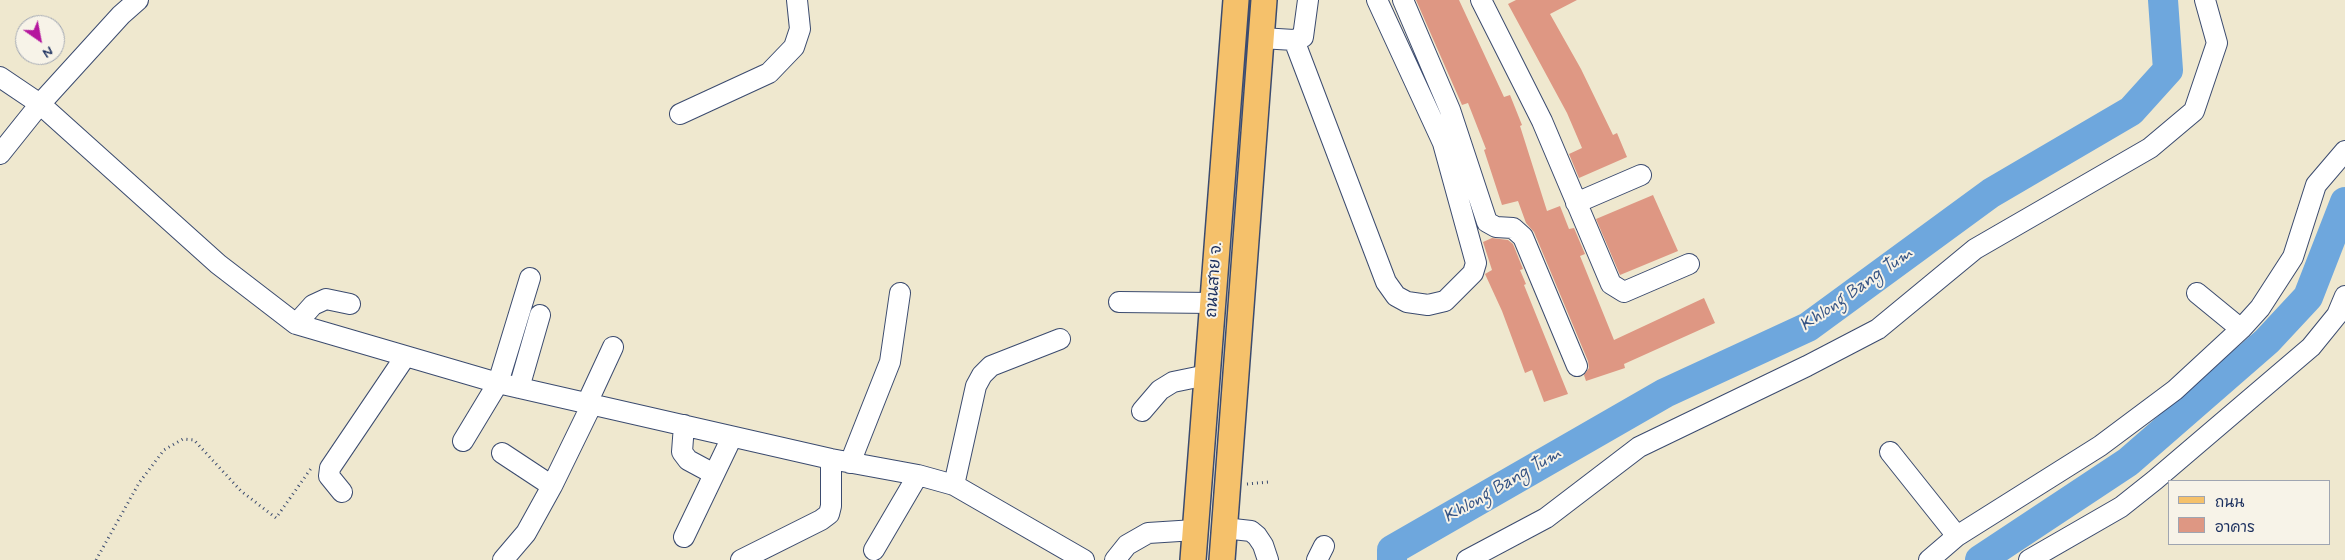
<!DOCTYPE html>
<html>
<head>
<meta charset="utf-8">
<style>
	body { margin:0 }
	#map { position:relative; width:2345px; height:560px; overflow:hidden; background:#efe8cf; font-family:Mynerve,"Playpen Sans Thai",sans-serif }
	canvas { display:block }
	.legend { position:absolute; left:2168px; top:480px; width:162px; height:65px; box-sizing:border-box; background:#f7f3e8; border:1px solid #9fa5b1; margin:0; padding:6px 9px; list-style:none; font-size:15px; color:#1b2f5e }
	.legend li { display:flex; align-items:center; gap:10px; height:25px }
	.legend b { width:25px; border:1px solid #9fa5b1 }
	.north { position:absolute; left:15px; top:15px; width:50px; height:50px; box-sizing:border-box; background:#f7f3e8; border:1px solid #9fa5b1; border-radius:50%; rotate:147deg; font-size:14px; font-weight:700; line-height:20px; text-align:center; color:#1b2f5e }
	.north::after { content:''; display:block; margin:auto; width:18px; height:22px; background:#b5179e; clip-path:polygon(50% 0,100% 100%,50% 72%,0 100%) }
</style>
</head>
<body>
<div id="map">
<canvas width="2345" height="560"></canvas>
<ul class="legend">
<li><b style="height:6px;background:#f5c16b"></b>ถนน</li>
<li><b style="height:14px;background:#de9783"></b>อาคาร</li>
</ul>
<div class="north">N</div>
</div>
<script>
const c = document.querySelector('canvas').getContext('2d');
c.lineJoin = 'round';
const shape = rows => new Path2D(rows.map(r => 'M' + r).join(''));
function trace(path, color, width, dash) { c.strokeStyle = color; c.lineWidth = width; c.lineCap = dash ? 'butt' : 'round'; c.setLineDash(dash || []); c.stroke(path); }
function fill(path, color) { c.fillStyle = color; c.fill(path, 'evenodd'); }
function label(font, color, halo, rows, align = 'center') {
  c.font = font + ' Mynerve,"Playpen Sans Thai",sans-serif'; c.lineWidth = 4; c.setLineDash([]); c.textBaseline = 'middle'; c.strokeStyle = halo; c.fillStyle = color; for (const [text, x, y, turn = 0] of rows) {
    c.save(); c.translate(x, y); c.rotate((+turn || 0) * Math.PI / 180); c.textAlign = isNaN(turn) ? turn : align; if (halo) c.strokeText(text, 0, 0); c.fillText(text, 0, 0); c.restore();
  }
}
trace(shape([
	[1392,560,1392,550,1665,393,1808,327,1991,193,2131,111,2168,70,2163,0],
	[1980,560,2128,462,2267,341,2308,297,2345,202]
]), '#6ea7dd', 30);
fill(shape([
	[1416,0,1459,0,1504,97,1510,95,1522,125,1520,126,1547,211,1560,206,1569,229,1574,228,1585,254,1580,256,1614,340,1704,298,1715,323,1624,364,1625,368,1586,381,1584,375,1589,368,1588,361,1534,232,1526,223,1518,201,1502,205,1484,150,1486,149,1468,103,1462,105],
	[1516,0,1577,0,1550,14,1581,69,1613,135,1617,133,1627,157,1579,178,1569,154,1582,148,1567,113,1508,4],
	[1653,195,1678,251,1620,275,1596,219],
	[1492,238,1508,240,1513,244,1523,269,1520,270,1526,284,1524,285,1568,394,1544,402,1532,370,1525,373,1502,311,1485,274,1492,270,1483,242]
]), '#de9783');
const minor = shape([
	[1403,0,1450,110,1487,222,1496,227,1513,228,1523,237,1577,366],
	[1481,0,1542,121,1611,284,1624,292,1689,264],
	[1261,38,1294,40,1303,37,1308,0],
	[1294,40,1386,282,1396,296,1407,302,1428,305,1445,301,1473,273,1476,263,1443,143,1377,0],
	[0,77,40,104,218,264,296,324,498,383,831,459,918,475,954,485,1084,560],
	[680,114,769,73,794,47,800,29,797,0],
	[0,154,40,104,121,15,138,0],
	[1576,203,1641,175],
	[2197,293,2241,329],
	[1119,302,1213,303],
	[296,324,313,305,326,299,350,304],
	[519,388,540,315],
	[587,403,613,347],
	[1142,411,1160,390,1173,382,1207,375],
	[684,425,682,452,688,460,714,474],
	[463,441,498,383,530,278],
	[1890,452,1957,536],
	[502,453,552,486],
	[850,463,890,362,900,293],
	[954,485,976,386,982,375,991,366,1060,339],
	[342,492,329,476,330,468,405,357],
	[1224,528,1251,531,1257,536,1263,545,1268,560],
	[684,537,732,437],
	[874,550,918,475],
	[503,560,526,533,552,486,592,404],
	[741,560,821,520,829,514,831,506,831,459],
	[1115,560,1127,545,1148,533,1195,530],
	[1317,560,1324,546],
	[1467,560,1546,518,1639,447,1807,366,1878,329,1975,249,2150,148,2194,111,2217,43,2205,0],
	[1929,560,1957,536,2100,446,2175,390,2241,329,2260,308,2293,257,2316,185,2345,151],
	[2029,560,2121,507,2155,480,2311,347,2337,315,2345,296]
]);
const major = shape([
	[1193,560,1236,0],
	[1222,560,1264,0]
]);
trace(minor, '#3b4b6f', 22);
trace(major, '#3b4b6f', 28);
trace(shape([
	[1247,484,1269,482],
	[96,560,139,483,164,450,183,439,194,440,241,491,276,518,312,467]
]), '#3b4b6f', 3, [1, 4]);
trace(minor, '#fff', 20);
trace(major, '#f5c16b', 25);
label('16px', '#1b2f5e', '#f7f3e8', [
	["ถนนสาย จ.",1215,280,-86]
]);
label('italic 18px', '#345384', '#f7f3e8', [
	["Khlong Bang Tum",1857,290,-35],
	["Khlong Bang Tum",1503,486,-30]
]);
</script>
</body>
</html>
